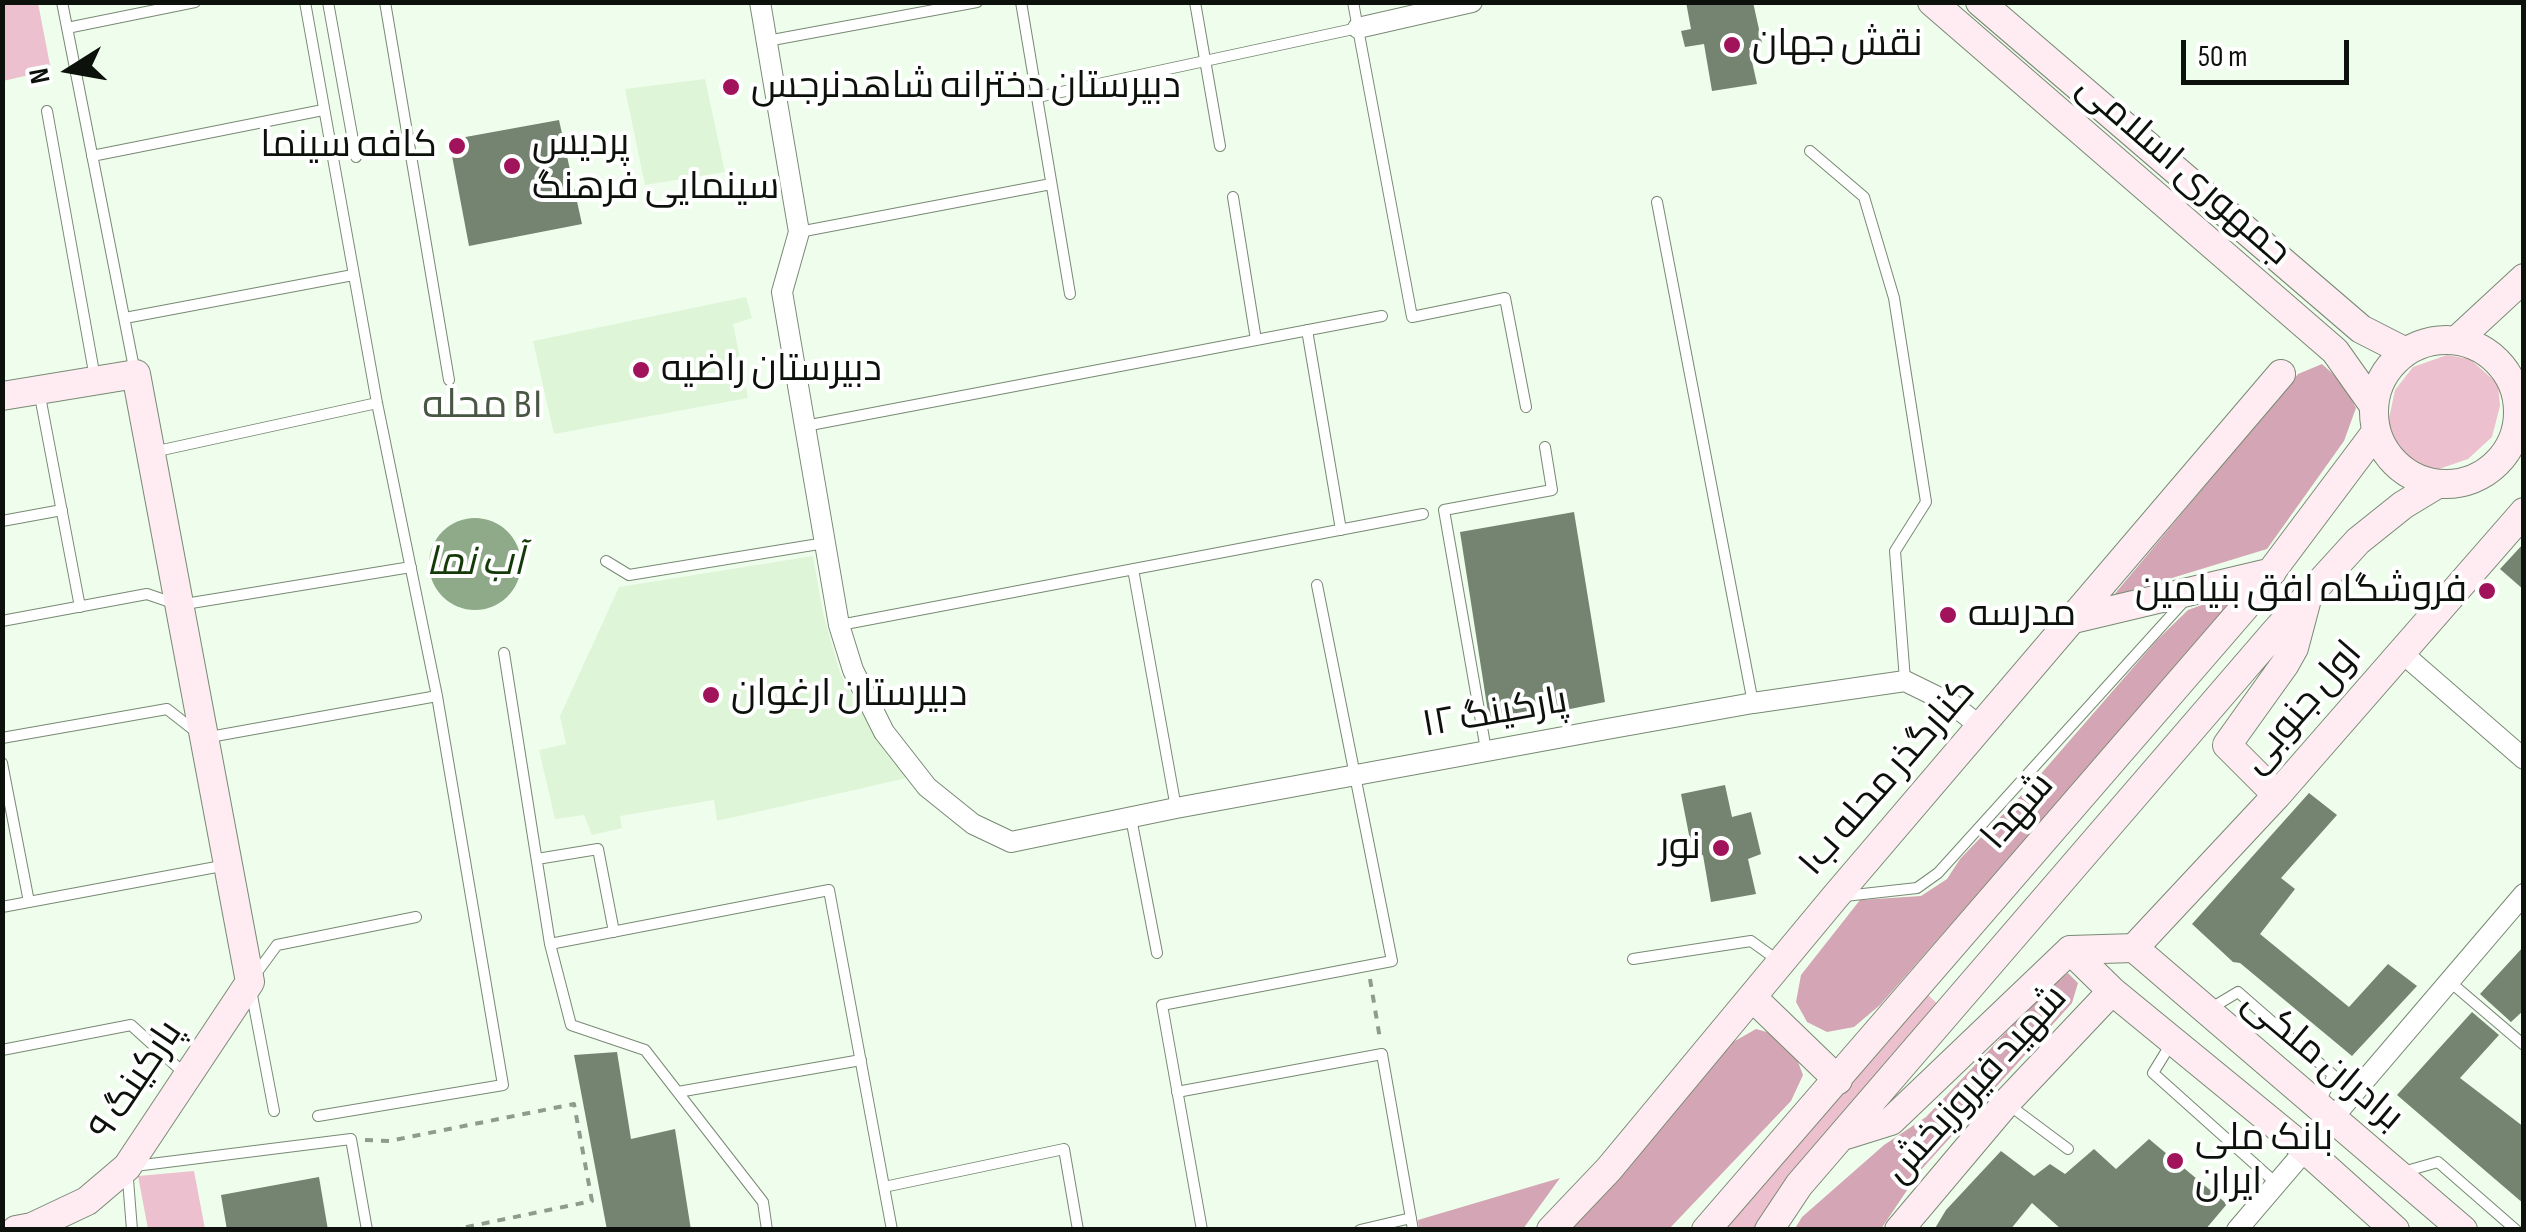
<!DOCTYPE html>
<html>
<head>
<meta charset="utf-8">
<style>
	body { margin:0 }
	#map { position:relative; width:2526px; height:1232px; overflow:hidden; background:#effeec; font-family:"Sofia Sans Condensed",sans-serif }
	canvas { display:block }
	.frame { position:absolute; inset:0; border:5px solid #0c120b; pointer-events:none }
	.north { position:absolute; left:20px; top:20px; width:100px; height:100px; -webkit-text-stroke:8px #fff; paint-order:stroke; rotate:259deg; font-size:28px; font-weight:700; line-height:40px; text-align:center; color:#0c120b }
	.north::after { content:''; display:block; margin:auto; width:35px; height:45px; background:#0c120b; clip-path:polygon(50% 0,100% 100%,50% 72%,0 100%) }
	.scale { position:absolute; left:2181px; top:40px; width:168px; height:45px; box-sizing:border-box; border:5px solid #0c120b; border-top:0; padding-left:12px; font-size:30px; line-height:35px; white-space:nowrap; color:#0c120b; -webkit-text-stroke:8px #fff; paint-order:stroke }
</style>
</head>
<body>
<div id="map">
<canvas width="2526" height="1232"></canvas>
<div class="frame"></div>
<div class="north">N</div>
<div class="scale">50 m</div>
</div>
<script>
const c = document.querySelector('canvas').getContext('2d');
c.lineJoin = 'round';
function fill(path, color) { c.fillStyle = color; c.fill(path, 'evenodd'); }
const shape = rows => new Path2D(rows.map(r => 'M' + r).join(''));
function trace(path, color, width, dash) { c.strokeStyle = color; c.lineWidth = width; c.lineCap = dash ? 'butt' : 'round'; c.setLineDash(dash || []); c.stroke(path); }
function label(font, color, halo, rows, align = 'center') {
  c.font = font + ' "Sofia Sans Condensed",Cairo,sans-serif'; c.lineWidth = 8; c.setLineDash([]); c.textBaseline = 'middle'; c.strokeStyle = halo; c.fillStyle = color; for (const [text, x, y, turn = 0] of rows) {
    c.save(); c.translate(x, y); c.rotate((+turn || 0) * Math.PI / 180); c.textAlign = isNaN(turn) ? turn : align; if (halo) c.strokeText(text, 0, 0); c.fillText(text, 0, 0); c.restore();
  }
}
fill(shape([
	[705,79,725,172,645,185,625,89],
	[746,297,752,318,733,324,748,398,554,434,533,341],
	[813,556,823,613,840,673,877,740,907,778,717,821,714,800,620,816,622,828,592,835,584,815,555,819,539,750,566,744,560,716,619,587]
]), '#def5d8');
fill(shape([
	[2,3,38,3,51,70,3,81],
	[2447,355,2470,359,2498,384,2500,406,2492,437,2468,459,2439,469,2412,464,2396,446,2388,423,2395,390,2413,367],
	[1927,994,1940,1006,1759,1229,1721,1230],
	[194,1171,205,1229,148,1229,138,1176]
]), '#ecc0ce');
fill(shape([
	[2322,364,2343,383,2356,408,2344,441,2267,549,2113,596,2298,374],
	[2246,589,1880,1005,1854,1027,1827,1032,1807,1022,1796,1002,1801,975,1860,900,1921,896,1947,879,1960,859,2032,784,2157,640,2188,610],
	[2068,973,2078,983,2072,1003,1920,1171,1881,1229,1794,1230,1802,1217,1884,1145,1926,1117,2041,995],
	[1756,1029,1774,1034,1795,1054,1803,1075,1791,1101,1669,1229,1566,1230,1726,1046],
	[1560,1178,1523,1229,1419,1229,1418,1220]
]), '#d4a5b4');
fill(shape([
	'429 564a46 46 0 1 1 92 0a46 46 0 1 1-92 0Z'
]), '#8faa88');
fill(shape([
	[1686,2,1753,2,1762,43,1749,48,1757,84,1712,91,1704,44,1685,47,1681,31,1691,29],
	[559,120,582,224,469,246,449,140],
	[1574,512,1605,702,1490,725,1460,532],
	[2524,543,2524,590,2500,569],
	[1725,785,1732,817,1751,812,1761,854,1748,859,1756,894,1711,902,1703,855,1684,858,1680,842,1690,840,1681,794],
	[2309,793,2337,815,2281,878,2295,889,2260,934,2349,1007,2388,964,2417,986,2352,1056,2240,963,2233,962,2192,924],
	[2524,946,2524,1010,2511,1022,2480,994],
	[2472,1012,2499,1035,2460,1078,2524,1127,2524,1204,2397,1095],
	[617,1052,631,1139,675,1129,691,1230,607,1230,574,1055],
	[2149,1139,2227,1204,2205,1230,2062,1230,2032,1203,2010,1230,1934,1230,1946,1210,2001,1151,2034,1176,2050,1164,2065,1174,2094,1149,2116,1169],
	[319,1177,328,1230,227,1230,221,1195]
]), '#748470');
const lane = shape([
	[62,2,135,373],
	[305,2,377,403,437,696,503,1085,318,1116],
	[328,2,356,157],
	[385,2,449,380],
	[1021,2,1070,294],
	[1195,2,1220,146],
	[1353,2,1412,317,1505,298,1526,407],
	[67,28,195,2],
	[767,41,977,2],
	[1038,97,1358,28],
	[47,111,95,378],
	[1810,151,1864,197,1894,298,1926,502,1895,551,1905,680],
	[92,156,323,110],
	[1233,197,1256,340],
	[1657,202,1753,703],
	[799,232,1051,184],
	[125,318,353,275],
	[1307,330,1341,530],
	[39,391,80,607],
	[805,426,1382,316],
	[153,452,377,403],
	[2,521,62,510],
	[606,561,629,575,825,543],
	[1133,569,1176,808],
	[2,621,147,594,179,605,411,567],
	[840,625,1423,514],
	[504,653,550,944,571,1025,645,1050,763,1202,767,1230],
	[2,738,167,709,204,738,437,696],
	[1486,750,1444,510,1552,490,1545,447],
	[2,763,29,902],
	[1131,818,1157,953],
	[537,859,598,849,614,932],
	[1845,896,1917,888,1938,873,2186,599],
	[2,907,227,865],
	[550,944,829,890,892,1230],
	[1633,959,1751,941,1780,962],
	[255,975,277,945,416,917],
	[2449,981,2524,1045],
	[251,990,274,1111],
	[2208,1010,2238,992,2333,1075,2319,1104],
	[2172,1042,2153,1073,2277,1184],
	[2,1050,131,1025,185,1074],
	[678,1092,861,1060],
	[1177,1092,1382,1054,1413,1230],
	[2009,1105,2068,1149],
	[2403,1172,2438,1162,2516,1230],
	[884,1187,1064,1149,1078,1230],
	[132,1230,127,1167,351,1139,367,1230],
	[1202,1230,1162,1005,1392,961,1317,585],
	[1360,1230,1411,1218]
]);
const street = shape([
	[760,2,799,232,782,292,839,625,853,670,884,732,927,787,973,824,1011,842,1176,808,1607,729,1753,703,1905,681,1952,704,1981,727],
	[1358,28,1472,2],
	[2401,652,2524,759],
	[2237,1230,2524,894]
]);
const secondary = shape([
	[1932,2,2335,351,2374,406],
	[1980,2,2361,329,2406,352],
	'2374 412a72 72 0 1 1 144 0a72 72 0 1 1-144 0Z',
	[2457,340,2524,278],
	[2,396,136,374,250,982,127,1167,87,1201,32,1227,16,1230],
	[2074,619,2272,572],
	[2277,795,2227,745,2285,664,2294,648,2307,599],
	[2134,948,2277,795,2524,512],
	[2134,948,2463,1230],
	[2070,950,2112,991,2306,1150,2395,1230],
	[1752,997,1838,1080],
	[1843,1136,1891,1121,2070,950,2134,948],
	[1551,1230,1609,1169,1835,897,2281,374],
	[1706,1230,2244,608,2376,432],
	[1769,1230,1799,1185,2276,631,2358,541,2403,505,2436,485],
	[1899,1230,2006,1103,2112,991]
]);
trace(lane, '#788974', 12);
trace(street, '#788974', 22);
trace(secondary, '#788974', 30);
trace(shape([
	[1370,979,1380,1039],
	[365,1140,389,1141,574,1104,592,1201,452,1230]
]), '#8f9b8d', 4, [8, 8]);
trace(lane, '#fff', 10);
trace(street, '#fff', 20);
trace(secondary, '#ffebf2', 28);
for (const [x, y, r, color] of [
	[1732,45,10,"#a1135a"],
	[731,87,10,"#a1135a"],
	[457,146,10,"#a1135a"],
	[512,166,10,"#a1135a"],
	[641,370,10,"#a1135a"],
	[2487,591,10,"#a1135a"],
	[1948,615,10,"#a1135a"],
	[711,695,10,"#a1135a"],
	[1721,848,10,"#a1135a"],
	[2175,1161,10,"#a1135a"]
]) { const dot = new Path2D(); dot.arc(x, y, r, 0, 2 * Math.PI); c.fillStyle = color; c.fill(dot); trace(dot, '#fff', 4); }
label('38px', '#0c120b', '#fff', [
	["نقش جهان",1752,45],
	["دبیرستان دخترانه شاهدنرجس",751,87],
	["پردیس",532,144],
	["سینمایی فرهنگ",532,188],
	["کافه سینما",437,146,"right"],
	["دبیرستان راضیه",661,370],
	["فروشگاه افق بنیامین",2467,591,"right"],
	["مدرسه",1968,615],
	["دبیرستان ارغوان",731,695],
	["نور",1701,848,"right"],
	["بانک ملی",2195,1139],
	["ایران",2195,1183]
], 'left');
label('38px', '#0c120b', '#fff', [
	["جمهوری اسلامی",2183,171,41],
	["اول جنوبی",2303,708,-49],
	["پارکینگ ۱۲",1495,714,-10],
	["کنارگذر محله ب۱",1888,778,-49],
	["شهدا",2019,812,-49],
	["برادران ملکی",2322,1061,40],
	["پارکینگ ۹",137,1081,-56],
	["شهید فیروزبخش",1977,1085,-48]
]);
label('40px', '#485744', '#fff', [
	["محله B۱",483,407]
]);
label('italic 40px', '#143a08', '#fff', [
	["آب نما",475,564]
]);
</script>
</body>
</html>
